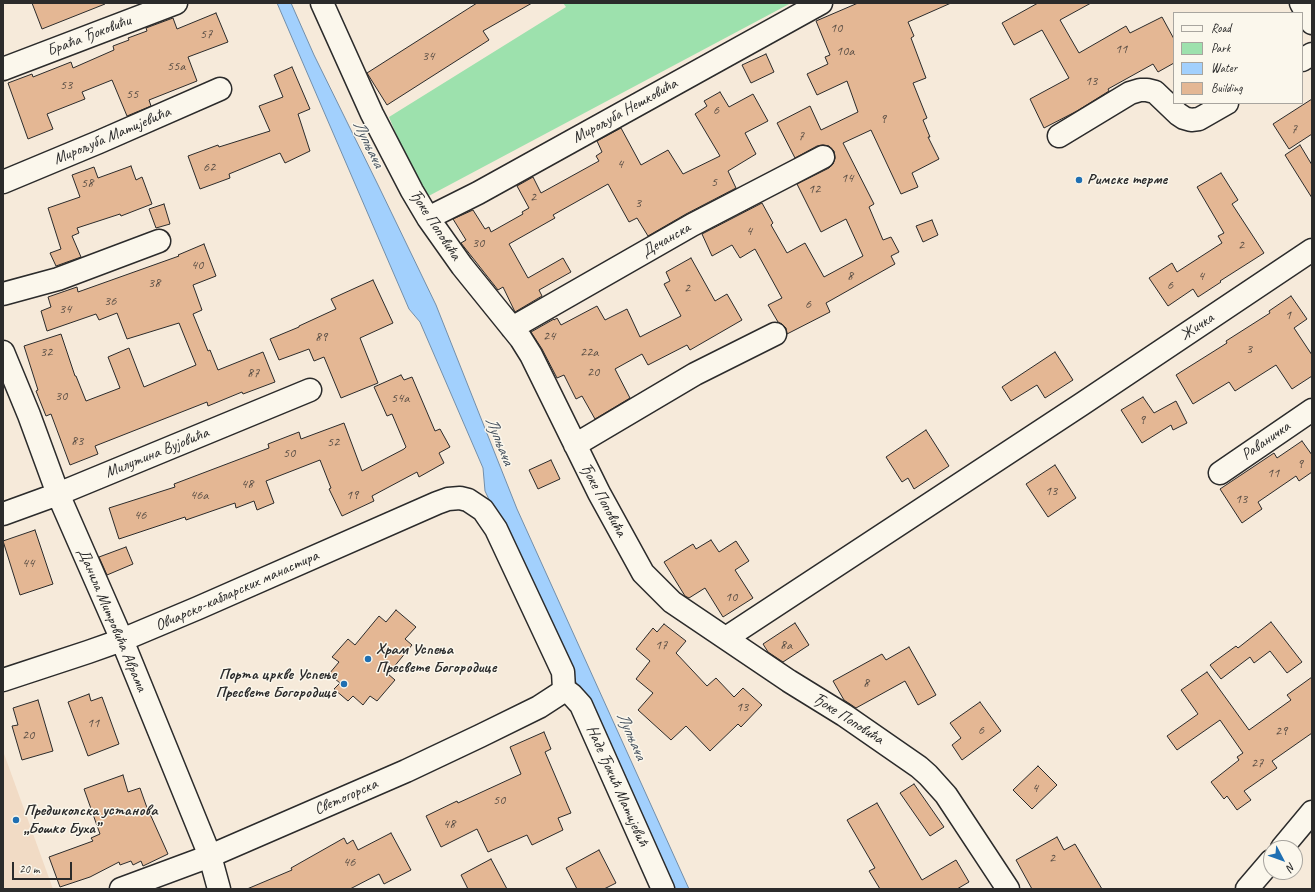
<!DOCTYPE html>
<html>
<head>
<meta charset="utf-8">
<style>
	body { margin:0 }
	#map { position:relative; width:1315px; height:892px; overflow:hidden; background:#f6eada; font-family:Caveat,sans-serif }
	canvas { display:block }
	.frame { position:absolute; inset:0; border:4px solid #2b2b2b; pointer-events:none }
	.legend { position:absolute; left:1173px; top:12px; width:130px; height:92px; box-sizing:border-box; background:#fbf7ec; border:1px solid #a8a59f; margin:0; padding:5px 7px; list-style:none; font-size:12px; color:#2b2b2b }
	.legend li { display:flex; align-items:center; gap:8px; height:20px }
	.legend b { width:20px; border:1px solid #a8a59f }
	.north { position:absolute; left:1263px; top:840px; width:40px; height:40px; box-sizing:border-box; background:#fbf7ec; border:1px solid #a8a59f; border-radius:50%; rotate:131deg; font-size:11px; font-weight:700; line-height:16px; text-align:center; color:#2b2b2b }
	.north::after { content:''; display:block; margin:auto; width:14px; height:18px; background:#1f6fb2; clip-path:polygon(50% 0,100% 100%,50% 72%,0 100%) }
	.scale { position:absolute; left:12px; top:862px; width:60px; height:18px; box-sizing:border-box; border:2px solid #2b2b2b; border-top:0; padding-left:5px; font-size:12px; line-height:14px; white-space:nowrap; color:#2b2b2b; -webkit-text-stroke:3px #fbf7ec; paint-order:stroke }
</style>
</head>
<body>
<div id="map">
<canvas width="1315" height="892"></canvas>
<div class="frame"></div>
<ul class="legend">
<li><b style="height:5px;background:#fbf7ec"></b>Road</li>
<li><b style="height:11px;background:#9de1ad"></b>Park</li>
<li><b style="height:11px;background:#a2d0fd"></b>Water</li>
<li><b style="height:11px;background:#e4b794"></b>Building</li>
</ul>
<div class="north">N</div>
<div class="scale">20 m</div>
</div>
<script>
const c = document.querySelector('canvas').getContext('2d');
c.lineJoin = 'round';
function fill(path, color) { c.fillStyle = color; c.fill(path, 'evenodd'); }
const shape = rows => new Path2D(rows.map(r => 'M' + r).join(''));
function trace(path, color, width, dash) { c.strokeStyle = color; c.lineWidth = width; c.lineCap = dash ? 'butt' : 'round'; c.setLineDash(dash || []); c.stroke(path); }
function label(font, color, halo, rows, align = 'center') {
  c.font = font + ' Caveat,sans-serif'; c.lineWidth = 3; c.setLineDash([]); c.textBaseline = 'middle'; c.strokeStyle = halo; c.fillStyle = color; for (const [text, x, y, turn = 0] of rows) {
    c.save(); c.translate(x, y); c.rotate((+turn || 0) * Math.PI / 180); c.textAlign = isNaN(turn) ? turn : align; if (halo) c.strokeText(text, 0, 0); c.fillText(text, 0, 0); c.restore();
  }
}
fill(shape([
	[3,751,53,889,3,889]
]), '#f1dbc5');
fill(shape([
	[563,3,791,3,423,199,389,117,566,7]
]), '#9de1ad');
const water = shape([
	[277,3,291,3,314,55,379,187,436,305,517,509,689,889,672,889,641,819,485,491,483,468,420,322,409,309,277,3]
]);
fill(water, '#a2d0fd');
trace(water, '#728ea9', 1);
const building = shape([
	[32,3,104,3,105,4,42,29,32,3],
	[477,3,532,3,483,31,489,40,387,105,367,73,477,3],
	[858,3,951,3,908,22,914,36,911,38,926,78,913,83,927,118,923,120,930,137,928,137,939,159,912,173,918,187,901,194,871,130,843,143,874,204,869,207,883,240,891,237,899,252,891,256,895,264,826,303,830,312,787,334,786,328,782,324,778,322,768,305,782,298,755,249,740,258,732,245,712,256,702,234,762,203,773,223,771,225,787,253,805,243,824,277,863,256,846,219,821,232,797,184,829,168,833,164,835,158,834,151,829,146,823,145,817,146,795,158,777,123,810,106,821,130,858,112,847,81,817,95,807,74,828,64,825,57,830,55,816,21,858,3],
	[1038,3,1091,3,1060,20,1079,53,1126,26,1130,33,1162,17,1174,39,1174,63,1158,72,1153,64,1108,89,1109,91,1077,111,1044,128,1030,99,1069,78,1042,30,1014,45,1002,23,1038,3],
	[216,13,228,42,188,57,197,81,149,100,151,106,127,116,112,80,82,92,85,99,47,114,53,129,28,139,8,83,32,74,33,77,71,62,73,68,114,50,113,46,129,40,128,38,147,31,146,28,173,18,177,29,216,13],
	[766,54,774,72,751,83,742,65,766,54],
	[292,67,310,109,298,114,310,151,285,163,280,153,229,174,230,178,200,189,188,156,218,145,219,147,270,131,259,106,283,97,274,75,292,67],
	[720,92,729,107,753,94,768,121,745,133,756,154,728,171,736,188,686,214,648,236,637,218,629,222,608,184,553,215,555,218,509,244,528,278,563,258,571,272,539,290,542,296,515,312,503,287,498,290,461,243,466,240,453,219,473,210,485,229,489,227,491,232,523,214,522,212,529,208,517,186,533,177,541,193,599,161,596,156,602,152,597,141,621,128,641,165,668,150,683,174,720,156,695,114,707,106,704,101,720,92],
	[1312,99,1312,134,1289,149,1273,124,1312,99],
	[1300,145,1312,165,1312,198,1285,155,1300,145],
	[131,166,136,180,142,177,152,204,121,216,120,214,77,228,79,233,72,236,81,257,56,266,50,253,61,249,48,208,80,197,72,175,94,167,98,178,131,166],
	[1221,173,1238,200,1232,204,1264,253,1220,281,1221,282,1198,297,1193,289,1168,306,1149,278,1172,263,1177,272,1222,243,1218,236,1224,233,1197,187,1221,173],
	[164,204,170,224,156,228,149,209,164,204],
	[932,220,938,235,923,242,916,226,932,220],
	[204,244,216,276,193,285,202,310,193,314,208,351,210,350,218,370,263,352,275,382,243,394,242,392,208,406,207,402,95,446,98,454,70,465,51,414,46,416,36,391,38,390,24,346,61,334,75,376,76,376,86,401,120,388,108,357,129,348,144,387,196,365,179,323,127,339,117,313,99,320,96,314,47,331,41,311,51,307,48,297,77,287,78,292,179,256,178,255,204,244],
	[691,258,715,301,727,294,742,320,690,350,687,345,648,365,642,354,615,369,630,398,595,419,582,396,576,399,564,375,557,378,542,349,531,332,554,319,554,320,557,318,561,325,597,306,605,320,627,309,640,337,681,316,664,284,670,281,666,272,691,258],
	[373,280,393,323,360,338,378,383,341,398,324,357,314,361,309,349,279,360,270,339,299,327,299,326,336,309,331,299,373,280],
	[1291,296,1307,319,1294,328,1312,355,1312,376,1292,389,1276,365,1235,391,1229,382,1193,404,1176,375,1227,343,1226,341,1270,313,1269,311,1291,296],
	[1055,352,1073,380,1045,398,1037,385,1011,401,1002,387,1055,352],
	[401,375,404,380,412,377,435,431,440,429,450,447,439,453,444,463,419,477,417,472,372,496,374,501,342,516,329,489,331,488,320,460,266,481,274,503,257,510,254,501,236,508,235,503,186,520,185,517,119,539,109,508,175,487,174,484,269,448,268,444,299,432,301,439,344,423,362,471,404,449,406,447,392,414,387,416,374,387,401,375],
	[1143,397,1154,413,1176,401,1187,423,1173,430,1171,425,1142,443,1121,410,1143,397],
	[926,430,949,466,914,489,908,478,902,482,886,457,926,430],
	[1302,441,1312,455,1312,472,1299,481,1296,476,1258,502,1262,509,1242,523,1220,489,1274,453,1277,458,1302,441],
	[551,460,560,479,538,489,529,470,551,460],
	[1055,465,1076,498,1048,517,1026,484,1055,465],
	[35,530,53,584,20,595,3,541,35,530],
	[711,540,719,552,736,541,749,561,735,570,753,598,723,617,705,588,689,598,685,596,664,562,693,544,696,549,711,540],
	[126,547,133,564,107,575,99,557,126,547],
	[396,610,416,627,405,639,412,645,388,674,395,680,377,701,370,696,363,705,353,696,348,701,334,689,340,683,329,674,339,662,332,657,348,639,355,645,379,616,386,622,396,610],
	[1271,622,1302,662,1287,673,1270,651,1254,663,1250,657,1221,679,1210,665,1236,646,1238,648,1271,622],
	[795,623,809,645,783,662,768,652,763,644,795,623],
	[664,624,686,641,676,653,707,686,716,678,734,697,743,688,762,705,741,727,738,724,710,751,686,726,671,740,638,710,653,693,636,679,650,661,636,649,653,628,657,632,664,624],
	[909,647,936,695,918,705,905,681,856,708,844,700,833,681,882,654,886,660,909,647],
	[1207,672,1249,730,1291,700,1287,695,1312,677,1312,733,1272,761,1277,768,1244,791,1251,800,1237,810,1227,796,1224,799,1211,782,1239,760,1237,757,1243,753,1220,720,1177,750,1167,736,1198,714,1181,690,1207,672],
	[89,694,91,701,102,697,119,744,88,756,68,702,89,694],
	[38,700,53,751,22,760,12,726,18,725,13,708,38,700],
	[980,702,1001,731,962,760,952,745,961,738,950,723,980,702],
	[544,732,551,749,545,752,571,813,558,818,563,830,532,845,527,835,488,852,477,829,441,847,426,816,457,801,458,803,521,774,510,747,544,732],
	[1038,766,1057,785,1032,809,1013,790,1038,766],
	[123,775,128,792,140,788,146,805,168,854,143,866,141,861,133,865,131,861,120,865,119,862,90,877,60,887,49,857,93,841,91,838,100,834,84,789,123,775],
	[914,784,944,827,930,836,900,793,914,784],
	[877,803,922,880,956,860,969,882,957,889,880,889,869,871,875,868,847,820,877,803],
	[391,833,411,870,384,884,379,874,350,889,247,889,292,870,291,868,344,838,347,844,353,840,358,850,391,833],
	[1057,837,1064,850,1075,844,1102,889,1032,889,1016,860,1057,837],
	[599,850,616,883,604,889,577,889,566,868,599,850],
	[491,859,507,889,468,889,461,875,491,859]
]);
fill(building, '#e4b794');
trace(building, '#2b2b2b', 1);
const minor = shape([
	[322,3,372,114,412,191,428,218,462,266,521,339,531,355,599,493,643,573,672,602,789,681,844,715,919,767,928,775,946,795,1008,889],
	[1301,3,1312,23],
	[1302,60,1312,54],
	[3,69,176,3],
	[1059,136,1130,93,1140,90,1147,90,1155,92,1178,114,1184,118,1191,120,1199,119,1227,103],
	[3,182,99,142,220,89],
	[428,218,478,193,821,3],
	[3,294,58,279,159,241],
	[512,328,692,225,823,157],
	[3,352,29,415,58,494,122,640,210,856,219,889],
	[575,445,695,374,775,334],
	[1220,473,1312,410],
	[3,514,58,494,310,390],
	[726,638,1082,404,1312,250],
	[3,680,88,652,122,640,198,608,437,503,448,499,460,498,468,500,483,510,496,529,563,672,564,689],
	[564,689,572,695,581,705,663,889],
	[121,889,210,856,406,771,480,736,539,707,559,694,564,689]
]);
const major = shape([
	[1282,848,1312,812],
	[1247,889,1271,861]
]);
trace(minor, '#2b2b2b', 25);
trace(major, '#2b2b2b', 25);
trace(minor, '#fbf7ec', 22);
trace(major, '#fbf7ec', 22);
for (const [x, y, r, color] of [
	[1079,180,4,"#1f6fb2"],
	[368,659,4,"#1f6fb2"],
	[344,684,4,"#1f6fb2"],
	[16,820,4,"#1f6fb2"]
]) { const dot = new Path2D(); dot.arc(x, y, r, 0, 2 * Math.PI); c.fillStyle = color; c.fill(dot); trace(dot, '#fbf7ec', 1.5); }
label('14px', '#594e45', null, [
	["10",836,28],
	["57",206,34],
	["11",1121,49],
	["10a",845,51],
	["34",428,56],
	["55a",176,66],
	["13",1091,81],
	["53",66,85],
	["55",132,94],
	["6",716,110],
	["9",883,119],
	["7",1294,129],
	["7",801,136],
	["4",620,164],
	["62",209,167],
	["14",847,178],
	["5",714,182],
	["58",87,183],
	["12",814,189],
	["2",533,197],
	["3",638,203],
	["4",749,231],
	["30",478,243],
	["2",1241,245],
	["40",197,265],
	["8",850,276],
	["4",1201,276],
	["38",154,283],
	["6",1170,285],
	["2",687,288],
	["36",110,301],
	["6",808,304],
	["34",65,309],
	["1",1288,315],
	["24",549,336],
	["89",321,337],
	["3",1249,349],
	["32",46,352],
	["22a",589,352],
	["20",593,372],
	["87",253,373],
	["30",61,396],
	["54a",400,398],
	["9",1142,420],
	["83",77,441],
	["52",333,442],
	["50",289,453],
	["9",1300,464],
	["11",1273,473],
	["48",247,484],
	["13",1051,491],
	["46a",199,495],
	["19",352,495],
	["13",1241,499],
	["46",140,515],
	["44",28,563],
	["10",731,597],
	["17",661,645],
	["8a",786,645],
	["8",866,683],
	["13",742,707],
	["11",93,723],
	["6",981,730],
	["29",1281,731],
	["20",28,735],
	["27",1257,763],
	["4",1035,788],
	["50",499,800],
	["48",449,824],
	["2",1052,858],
	["46",349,862]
]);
label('16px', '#2b2b2b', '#fbf7ec', [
	["Браћа Ђоковићи",89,36,-21],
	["Мирољуба Нешковића",625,111,-29],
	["Мирољуба Матијевића",112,136,-23],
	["Ђоке Поповића",435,225,57],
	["Дечанска",666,240,-30],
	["Жичка",1197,327,-34],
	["Раваничка",1266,441,-35],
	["Милутина Вујовића",157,453,-22],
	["Ђоке Поповића",603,500,62],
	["Овчарско-кабларских манастира",237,591,-24],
	["Данила Митровића Аврама",112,620,67],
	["Ђоке Поповића",848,719,33],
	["Наде Ђокић Матијевић",617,786,66],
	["Светогорска",346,797,-24]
]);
label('bold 16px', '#2b2b2b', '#fbf7ec', [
	["Римске терме",1087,180],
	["Храм Успења",376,650],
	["Пресвете Богородице",376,668],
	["Порта цркве Успење",336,675,"right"],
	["Пресвете Богородице",336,693,"right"],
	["Предшколска установа",24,811],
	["„Бошко Буха”",24,829]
], 'left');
label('italic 17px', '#495460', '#fbf7ec', [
	["Лупњача",368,144,64],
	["Лупњача",499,441,68],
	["Лупњача",631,736,66]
]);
</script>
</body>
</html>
